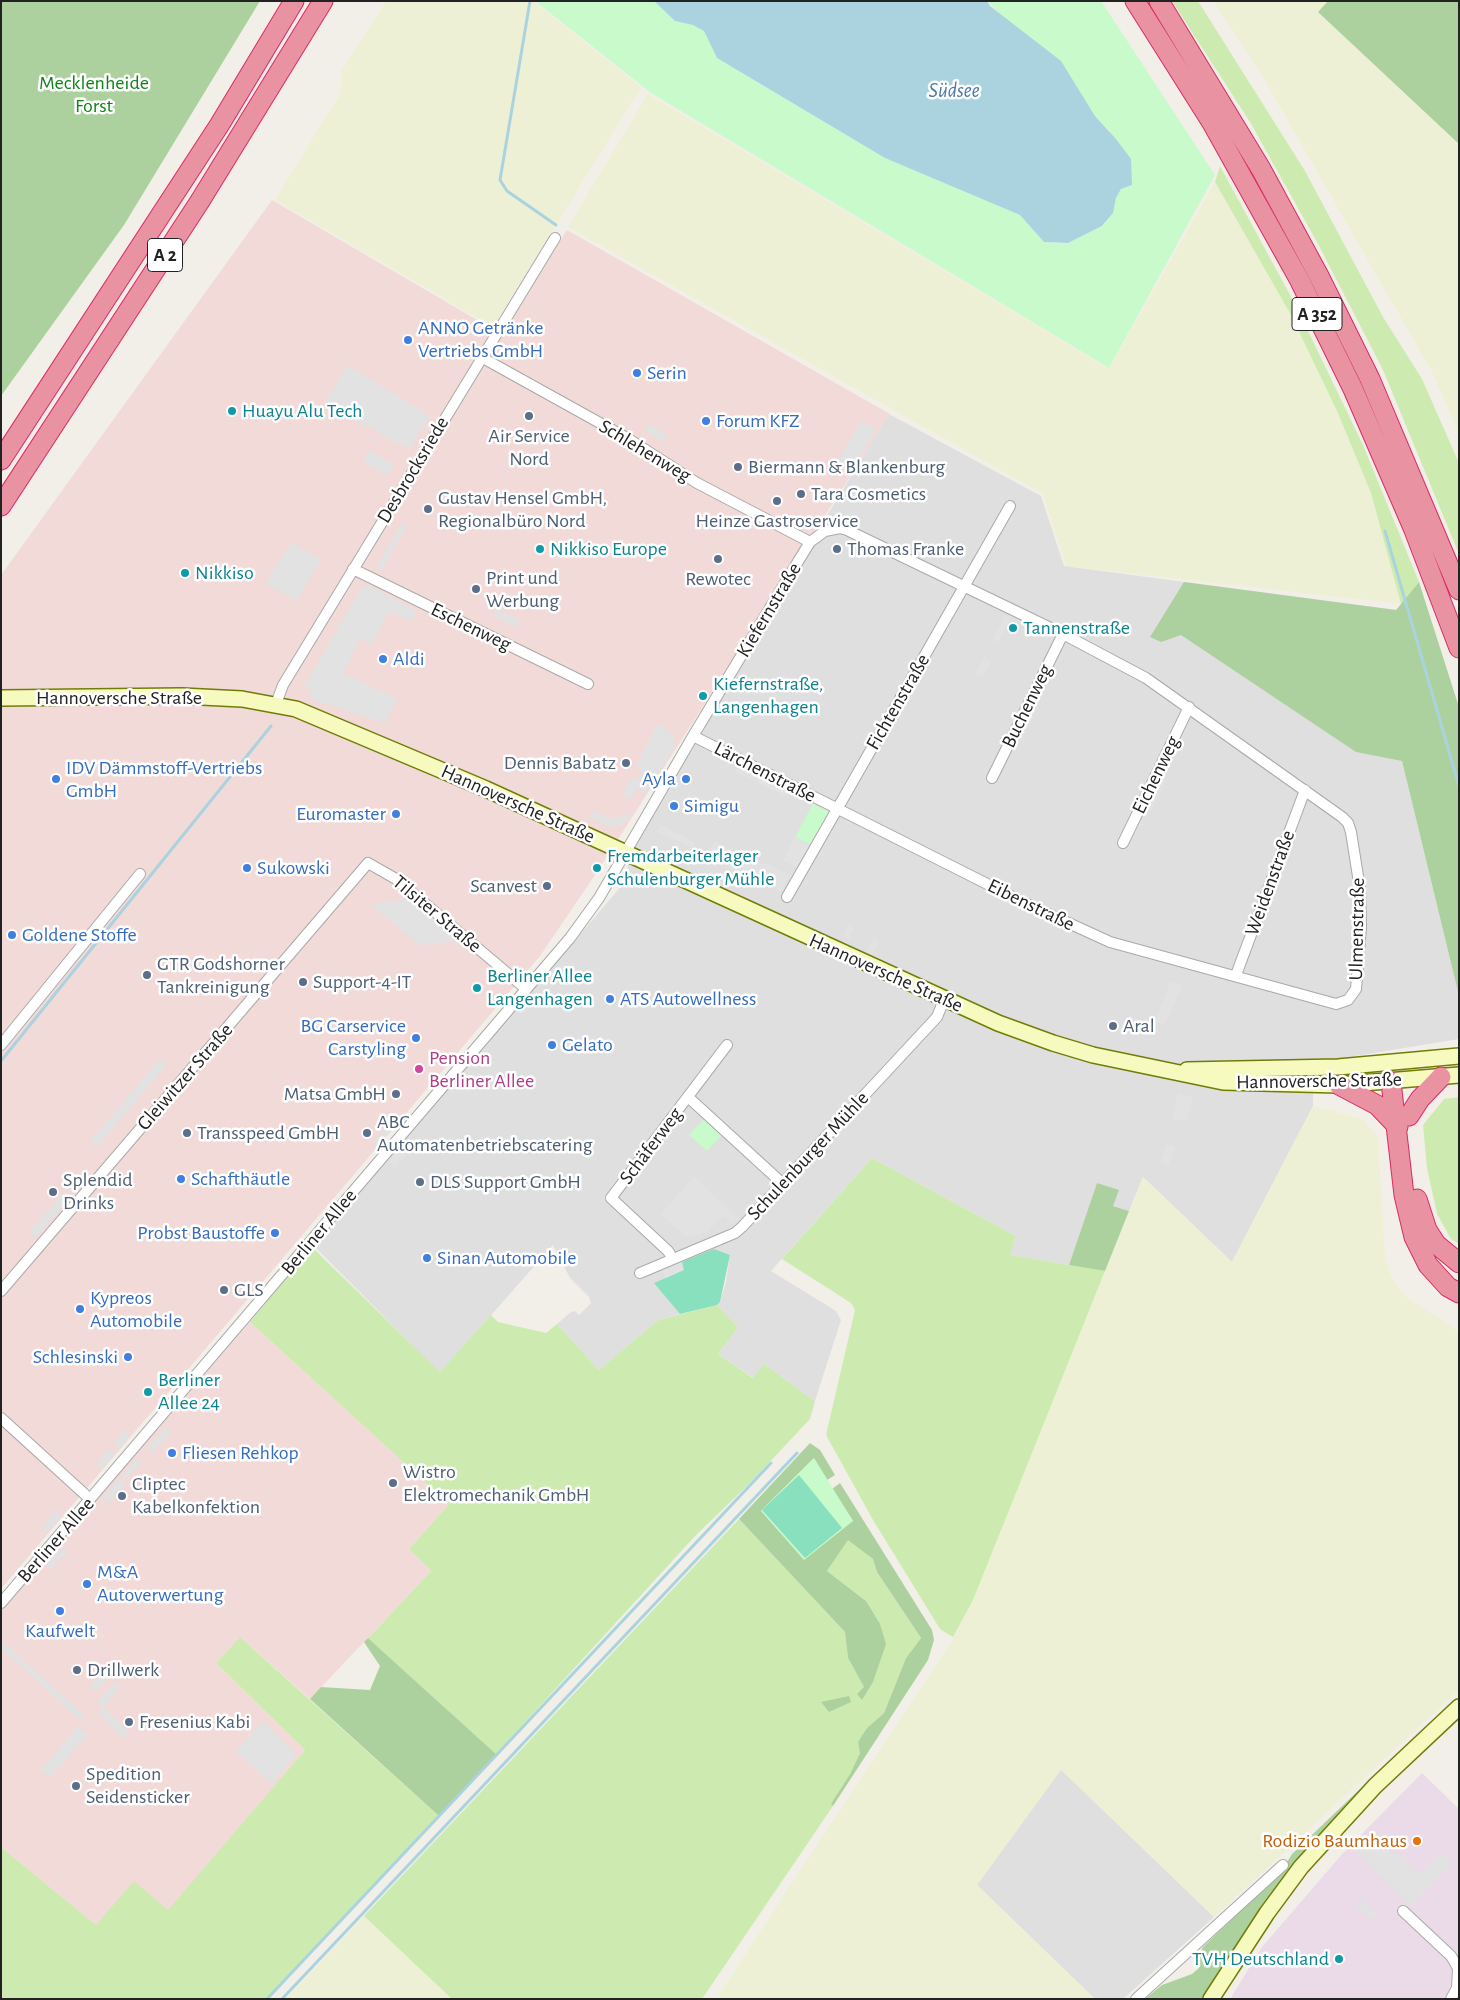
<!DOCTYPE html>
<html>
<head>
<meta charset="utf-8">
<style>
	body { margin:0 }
	#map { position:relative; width:1460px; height:2000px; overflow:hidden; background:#f2efe9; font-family:"Alegreya Sans",sans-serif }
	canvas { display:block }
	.frame { position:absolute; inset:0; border:2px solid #222; pointer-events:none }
</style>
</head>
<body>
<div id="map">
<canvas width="1460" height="2000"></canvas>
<div class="frame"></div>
</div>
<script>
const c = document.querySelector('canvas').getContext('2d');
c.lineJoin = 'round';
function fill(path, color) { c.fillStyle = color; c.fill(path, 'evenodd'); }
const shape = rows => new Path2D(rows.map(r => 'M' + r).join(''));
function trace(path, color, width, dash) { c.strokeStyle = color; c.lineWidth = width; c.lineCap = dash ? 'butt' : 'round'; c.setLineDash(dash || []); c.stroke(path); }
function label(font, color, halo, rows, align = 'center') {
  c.font = font + ' "Alegreya Sans",sans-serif'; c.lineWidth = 5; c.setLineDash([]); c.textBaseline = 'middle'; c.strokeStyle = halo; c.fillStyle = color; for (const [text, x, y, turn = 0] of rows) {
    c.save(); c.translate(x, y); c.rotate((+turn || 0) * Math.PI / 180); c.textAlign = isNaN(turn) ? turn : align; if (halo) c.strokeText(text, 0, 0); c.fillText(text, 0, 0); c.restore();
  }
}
fill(shape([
	[889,414,1041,496,1064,566,1396,610,1402,761,1459,996,1459,1039,1313,1063,1313,1106,1232,1262,1143,1177,1129,1211,1113,1206,1097,1184,1069,1265,1009,1255,1016,1236,872,1158,771,1271,836,1311,841,1320,815,1401,764,1364,754,1378,718,1354,738,1327,717,1305,720,1302,726,1282,730,1255,682,1263,685,1270,655,1283,680,1314,658,1320,599,1370,557,1324,571,1312,575,1311,579,1315,591,1303,589,1297,570,1278,553,1245,440,1373,314,1246,629,877,627,858,816,541,826,517],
	[1061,1769,1214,1917,1123,1999,1095,1999,977,1885]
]), '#e0dfdf');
fill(shape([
	[272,200,501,334,567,230,890,414,599,869,540,956,1,1589,1,575],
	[250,1322,449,1504,409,1549,431,1571,310,1699,240,1637,216,1663,305,1750,168,1911,96,1925,1,1847,1,1611]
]), '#f2dad9');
fill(shape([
	[1422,1773,1459,1809,1459,1999,1230,1999,1262,1947,1343,1853]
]), '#ebdbe8');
fill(shape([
	[386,1,533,1,641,87,493,327,275,200,340,94,342,70],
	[1213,1,1459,1,1459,434,1432,372,1260,72],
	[648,94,1109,369,1215,182,1291,315,1337,411,1371,493,1401,604,1066,566,1043,494,568,227],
	[1313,1106,1363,1119,1378,1137,1385,1257,1393,1281,1409,1299,1459,1332,1459,1690,1214,1917,1061,1770,977,1885,1095,1999,720,1999,719,1994,950,1644,973,1600,1143,1177,1232,1262],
	[364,1916,452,1999,286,1999]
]), '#eef0d5');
fill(shape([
	[1172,1,1198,1,1305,171,1383,317,1422,379,1459,463,1459,554,1383,370,1318,244,1250,122],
	[1220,166,1295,304,1363,445,1419,582,1401,604,1371,493,1337,411,1291,315,1215,182],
	[1380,1071,1387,1074,1316,1079,1243,1074],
	[1459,1097,1459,1244,1451,1239,1437,1214,1427,1168,1423,1125,1444,1099],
	[872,1158,1016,1236,1010,1255,1105,1271,973,1600,953,1637,940,1629,873,1520,826,1435,855,1310,851,1303,782,1259],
	[312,1247,440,1372,491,1315,498,1322,546,1333,557,1324,599,1370,658,1320,717,1305,738,1327,718,1354,753,1378,764,1364,815,1401,810,1419,750,1483,695,1536,496,1754,368,1638,431,1571,409,1549,449,1504,250,1322],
	[739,1519,845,1632,848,1658,864,1687,861,1700,873,1682,866,1601,827,1571,848,1539,873,1559,877,1572,921,1638,906,1658,884,1713,867,1728,860,1753,850,1774,832,1804,833,1806,702,1999,452,1999,364,1916],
	[240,1637,439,1816,266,1999,1,1999,1,1847,96,1925,134,1881,168,1910,305,1750,216,1663]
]), '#cdebb0');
fill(shape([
	[1,1,260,1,124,225,1,396],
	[1328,1,1459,1,1459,144,1318,12],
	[1184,582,1396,610,1419,582,1459,707,1459,996,1402,761,1356,752,1181,635,1161,642,1150,637],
	[1097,1183,1119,1190,1113,1206,1129,1211,1105,1271,1069,1265],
	[810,1443,820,1450,835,1475,827,1480,813,1459,761,1511,853,1521,832,1489,840,1483,932,1630,934,1640,928,1660,833,1806,831,1804,850,1774,860,1753,858,1742,867,1728,884,1713,906,1658,921,1638,877,1572,873,1559,848,1540,827,1571,866,1601,880,1624,886,1644,873,1682,862,1700,857,1694,864,1687,848,1658,845,1632,739,1519],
	[368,1638,496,1754,439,1816,310,1699,321,1687,370,1690,380,1666,364,1642],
	[849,1696,851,1702,829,1712,821,1702],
	[1362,1787,1269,1900,1220,1969,1202,1999,1145,1999,1162,1985,1192,1974,1199,1968,1199,1954,1203,1947,1281,1872,1292,1854]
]), '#add19e');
fill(shape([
	[535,1,654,1,675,21,694,25,704,31,717,58,885,158,1020,215,1044,242,1056,243,1068,243,1103,226,1113,213,1116,198,1121,189,1132,185,1109,130,1095,116,1080,94,987,1,1101,1,1215,175,1109,368,651,93],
	[813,804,829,812,811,845,795,837],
	[704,1119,722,1135,707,1151,689,1135],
	[814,1458,853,1521,804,1560,761,1511]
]), '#c8facc');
fill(shape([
	[714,1249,730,1255,720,1302,717,1305,680,1314,654,1283,684,1270,682,1262],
	[799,1475,842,1528,805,1558,762,1510]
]), '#88e0be');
fill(shape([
	[347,365,430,416,410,448,392,441,367,425,365,427,325,403],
	[861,421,876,429,851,471,837,462],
	[648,424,668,435,664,442,645,431],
	[370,450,394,465,387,476,363,462],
	[403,521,406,527,381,572,377,566],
	[291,542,321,560,296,601,266,583],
	[858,543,879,553,876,560,855,550],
	[370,586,416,611,411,621,389,611,372,644,360,639,343,673,397,699,385,723,309,698,312,690,304,687,362,587],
	[497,609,520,619,516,627,493,616],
	[1005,616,1011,619,999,642,993,639],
	[984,657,991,661,983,677,975,674],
	[1030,708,1036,711,1022,741,1015,737],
	[657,725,664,727,673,735,675,746,647,793,637,789,631,799,623,795,631,777,638,780,643,771,636,767],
	[739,765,789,789,786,796,736,772],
	[1160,777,1166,781,1151,812,1144,809],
	[593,810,611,818,625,816,628,812,631,815,622,825,610,827,589,817],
	[661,825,695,842,692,848,657,832],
	[794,838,810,846,798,868,783,861],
	[714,841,757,862,768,864,790,875,781,892,707,857],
	[410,899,457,941,419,945,370,904],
	[848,924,854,929,849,940,843,936],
	[873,937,879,941,874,953,867,951],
	[1170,982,1183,985,1165,1025,1155,1022],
	[160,1059,167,1064,97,1147,90,1141],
	[1178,1093,1193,1097,1187,1122,1172,1118],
	[388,1124,391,1131,376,1148,373,1142],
	[1167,1144,1175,1147,1168,1166,1160,1163],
	[403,1145,410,1152,395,1168,388,1161],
	[694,1176,739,1219,733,1225,723,1216,708,1232,686,1237,660,1214],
	[64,1192,70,1197,36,1238,29,1232],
	[680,1262,683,1270,666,1278,662,1270],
	[165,1427,171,1432,152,1453,147,1449],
	[125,1430,131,1435,120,1448,114,1442],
	[109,1449,115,1454,102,1469,96,1464],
	[138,1458,142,1462,126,1479,122,1476],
	[119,1479,125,1485,108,1503,102,1498],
	[56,1511,62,1516,47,1533,41,1527],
	[63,1547,68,1552,51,1570,46,1565],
	[1,1640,84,1715,80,1720,1,1648],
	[104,1671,109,1676,96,1691,90,1685],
	[115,1682,121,1687,103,1707,129,1732,124,1738,97,1713,102,1707,97,1702],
	[263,1721,296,1754,272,1784,235,1751],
	[78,1727,88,1735,50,1777,40,1770],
	[1377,1833,1420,1874,1442,1852,1453,1862,1411,1906,1356,1853],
	[1361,1899,1376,1914,1371,1920,1355,1905]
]), '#e2e2e2');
fill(shape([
	[654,1,987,1,990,6,1061,61,1095,116,1116,139,1131,159,1132,185,1121,189,1116,198,1113,213,1102,226,1068,243,1044,242,1020,215,885,158,717,58,704,31,693,25,675,21]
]), '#aad3df');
trace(shape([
	[530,1,500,180,507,191,556,225],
	[1385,531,1459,786],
	[1,1061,271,726],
	[267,1999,771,1463],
	[282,1999,797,1453]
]), '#aad3df', 3);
const street = shape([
	[481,357,627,438,697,483,810,542],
	[353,569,588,684],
	[276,704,283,685,555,238],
	[992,778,1063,634],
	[1123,843,1189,707],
	[787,897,1010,506],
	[1236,975,1305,790],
	[1,1045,140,874],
	[688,1097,783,1184],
	[673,1259,668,1251,611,1198,727,1045],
	[640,1273,735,1233,742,1227,937,1017,944,1000],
	[1,1291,368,863,396,879,526,989],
	[1,1418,90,1499],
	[1,1603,570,938,599,898,693,736,791,573,810,542,825,531,840,528,847,530,1063,634,1146,678,1342,817,1348,823,1351,832,1360,889,1361,927,1356,989,1348,1000,1336,1004,1110,942,1027,904,693,736],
	[1403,1911,1451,1956,1458,1968,1457,1988,1451,1999],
	[1136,1999,1283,1865]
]);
const secondary = shape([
	[1,698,182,696,242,699,296,709,486,789,998,1023,1053,1043,1093,1055,1223,1082,1339,1085,1459,1075],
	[1187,1070,1338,1067,1459,1056],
	[1211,1999,1267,1913,1301,1867,1375,1786,1459,1707]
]);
const highway = shape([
	[1135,1,1212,123,1300,281,1353,389,1414,530,1459,648],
	[1159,1,1261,169,1319,276,1370,379,1459,590],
	[1,460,220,124,294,1],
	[1,506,200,201,323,1],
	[1391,1082,1404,1195,1414,1237,1428,1265,1448,1287,1459,1293],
	[1339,1085,1377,1105,1398,1127],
	[1409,1116,1420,1099,1441,1077],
	[1417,1199,1427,1230,1436,1244,1459,1263]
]);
trace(street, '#a9a9a9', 12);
trace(secondary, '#707d05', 18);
trace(highway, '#dc2a67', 21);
trace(street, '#fff', 10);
trace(secondary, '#f7fabf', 15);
trace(highway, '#e892a2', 19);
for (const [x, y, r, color] of [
	[408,340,5,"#3f7fe0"],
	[637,373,5,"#3f7fe0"],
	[232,411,5,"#0f9aa8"],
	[529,416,5,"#5c6f8a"],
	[706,421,5,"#3f7fe0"],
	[738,467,5,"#5c6f8a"],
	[801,494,5,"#5c6f8a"],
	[777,501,5,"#5c6f8a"],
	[428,509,5,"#5c6f8a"],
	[540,549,5,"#0f9aa8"],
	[837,549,5,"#5c6f8a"],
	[718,559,5,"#5c6f8a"],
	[185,573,5,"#0f9aa8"],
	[476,589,5,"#5c6f8a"],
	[1013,628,5,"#0f9aa8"],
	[383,659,5,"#3f7fe0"],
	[703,696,5,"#0f9aa8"],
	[626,763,5,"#5c6f8a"],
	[56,779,5,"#3f7fe0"],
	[686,779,5,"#3f7fe0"],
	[674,806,5,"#3f7fe0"],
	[396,814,5,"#3f7fe0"],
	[247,868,5,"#3f7fe0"],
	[597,868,5,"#0f9aa8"],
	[547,886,5,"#5c6f8a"],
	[12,935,5,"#3f7fe0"],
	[147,975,5,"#5c6f8a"],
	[303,982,5,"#5c6f8a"],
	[477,988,5,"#0f9aa8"],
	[610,999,5,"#3f7fe0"],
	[1113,1026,5,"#5c6f8a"],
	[416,1038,5,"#3f7fe0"],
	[552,1045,5,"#3f7fe0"],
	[419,1069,5,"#d1479c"],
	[396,1094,5,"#5c6f8a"],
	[187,1133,5,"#5c6f8a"],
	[367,1133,5,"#5c6f8a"],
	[181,1179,5,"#3f7fe0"],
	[420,1182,5,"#5c6f8a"],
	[53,1192,5,"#5c6f8a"],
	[275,1233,5,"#3f7fe0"],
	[427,1258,5,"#3f7fe0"],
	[224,1290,5,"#5c6f8a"],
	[80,1309,5,"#3f7fe0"],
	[128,1357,5,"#3f7fe0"],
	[148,1392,5,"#0f9aa8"],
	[172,1453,5,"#3f7fe0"],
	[393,1483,5,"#5c6f8a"],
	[122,1496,5,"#5c6f8a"],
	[87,1584,5,"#3f7fe0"],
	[60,1611,5,"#3f7fe0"],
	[77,1670,5,"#5c6f8a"],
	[129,1722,5,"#5c6f8a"],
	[76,1786,5,"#5c6f8a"],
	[1417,1841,5,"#e8710a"],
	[1339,1959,5,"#0f9aa8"]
]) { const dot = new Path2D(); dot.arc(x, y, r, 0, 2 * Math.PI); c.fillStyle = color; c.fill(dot); trace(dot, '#fff', 2); }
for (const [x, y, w] of [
	[165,255,35],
	[1317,314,50]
]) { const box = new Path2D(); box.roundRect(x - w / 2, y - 16.5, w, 33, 4); c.fillStyle = '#fff'; c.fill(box); trace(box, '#222', 1); }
label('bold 19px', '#222', null, [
	["A 2",165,255],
	["A 352",1317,314]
]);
label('20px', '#0c8416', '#fff', [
	["Mecklenheide",94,83],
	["Forst",94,106]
]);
label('20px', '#366cbe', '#fff', [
	["ANNO Getränke",418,328],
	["Vertriebs GmbH",418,351],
	["Serin",647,373],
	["Forum KFZ",716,421],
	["Aldi",393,659],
	["IDV Dämmstoff-Vertriebs",66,768],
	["GmbH",66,791],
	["Ayla",676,779,"right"],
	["Simigu",684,806],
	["Euromaster",386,814,"right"],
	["Sukowski",257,868],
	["Goldene Stoffe",22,935],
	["ATS Autowellness",620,999],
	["BG Carservice",406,1026,"right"],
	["Carstyling",406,1049,"right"],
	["Gelato",562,1045],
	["Schafthäutle",191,1179],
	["Probst Baustoffe",265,1233,"right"],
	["Sinan Automobile",437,1258],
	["Kypreos",90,1298],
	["Automobile",90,1321],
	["Schlesinski",118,1357,"right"],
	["Fliesen Rehkop",182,1453],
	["M&A",97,1572],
	["Autoverwertung",97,1595],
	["Kaufwelt",60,1631,"center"]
], 'left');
label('20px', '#0d838f', '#fff', [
	["Huayu Alu Tech",242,411],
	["Nikkiso Europe",550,549],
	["Nikkiso",195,573],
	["Tannenstraße",1023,628],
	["Kiefernstraße,",713,684],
	["Langenhagen",713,707],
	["Fremdarbeiterlager",607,856],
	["Schulenburger Mühle",607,879],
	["Berliner Allee",487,976],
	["Langenhagen",487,999],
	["Berliner",158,1380],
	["Allee 24",158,1403],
	["TVH Deutschland",1329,1959,"right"]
], 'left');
label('20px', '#4e5e75', '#fff', [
	["Air Service",529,436,"center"],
	["Nord",529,459,"center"],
	["Biermann & Blankenburg",748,467],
	["Tara Cosmetics",811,494],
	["Gustav Hensel GmbH,",438,498],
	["Regionalbüro Nord",438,521],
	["Heinze Gastroservice",777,521,"center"],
	["Thomas Franke",847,549],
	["Print und",486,578],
	["Werbung",486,601],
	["Rewotec",718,579,"center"],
	["Dennis Babatz",616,763,"right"],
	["Scanvest",537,886,"right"],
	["GTR Godshorner",157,964],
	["Tankreinigung",157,987],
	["Support-4-IT",313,982],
	["Aral",1123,1026],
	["Matsa GmbH",386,1094,"right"],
	["ABC",377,1122],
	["Automatenbetriebscatering",377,1145],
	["Transspeed GmbH",197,1133],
	["Splendid",63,1180],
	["Drinks",63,1203],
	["DLS Support GmbH",430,1182],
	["GLS",234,1290],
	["Wistro",403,1472],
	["Elektromechanik GmbH",403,1495],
	["Cliptec",132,1484],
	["Kabelkonfektion",132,1507],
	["Drillwerk",87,1670],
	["Fresenius Kabi",139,1722],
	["Spedition",86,1774],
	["Seidensticker",86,1797]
], 'left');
label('20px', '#222', '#fff', [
	["Schlehenweg",645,451,31],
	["Desbrocksriede",413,470,-59],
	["Kiefernstraße",769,610,-59],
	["Eschenweg",471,627,26],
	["Hannoversche Straße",119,698],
	["Fichtenstraße",898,702,-60],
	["Buchenweg",1027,706,-64],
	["Lärchenstraße",765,772,27],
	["Eichenweg",1156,775,-64],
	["Hannoversche Straße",518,804,24],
	["Weidenstraße",1270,883,-70],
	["Eibenstraße",1031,905,26],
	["Tilsiter Straße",437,914,40],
	["Ulmenstraße",1357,929,-89],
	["Hannoversche Straße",886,973,24],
	["Gleiwitzer Straße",185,1077,-49],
	["Hannoversche Straße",1319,1081,-1],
	["Schäferweg",651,1146,-53],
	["Schulenburger Mühle",808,1156,-47],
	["Berliner Allee",319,1232,-50],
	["Berliner Allee",56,1540,-49]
]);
label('20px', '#b23c85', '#fff', [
	["Pension",429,1058],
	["Berliner Allee",429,1081]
], 'left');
label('20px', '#c56008', '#fff', [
	["Rodizio Baumhaus",1407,1841]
], 'right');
label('italic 21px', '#4a7aab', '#fff', [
	["Südsee",954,91]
]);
</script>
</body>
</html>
